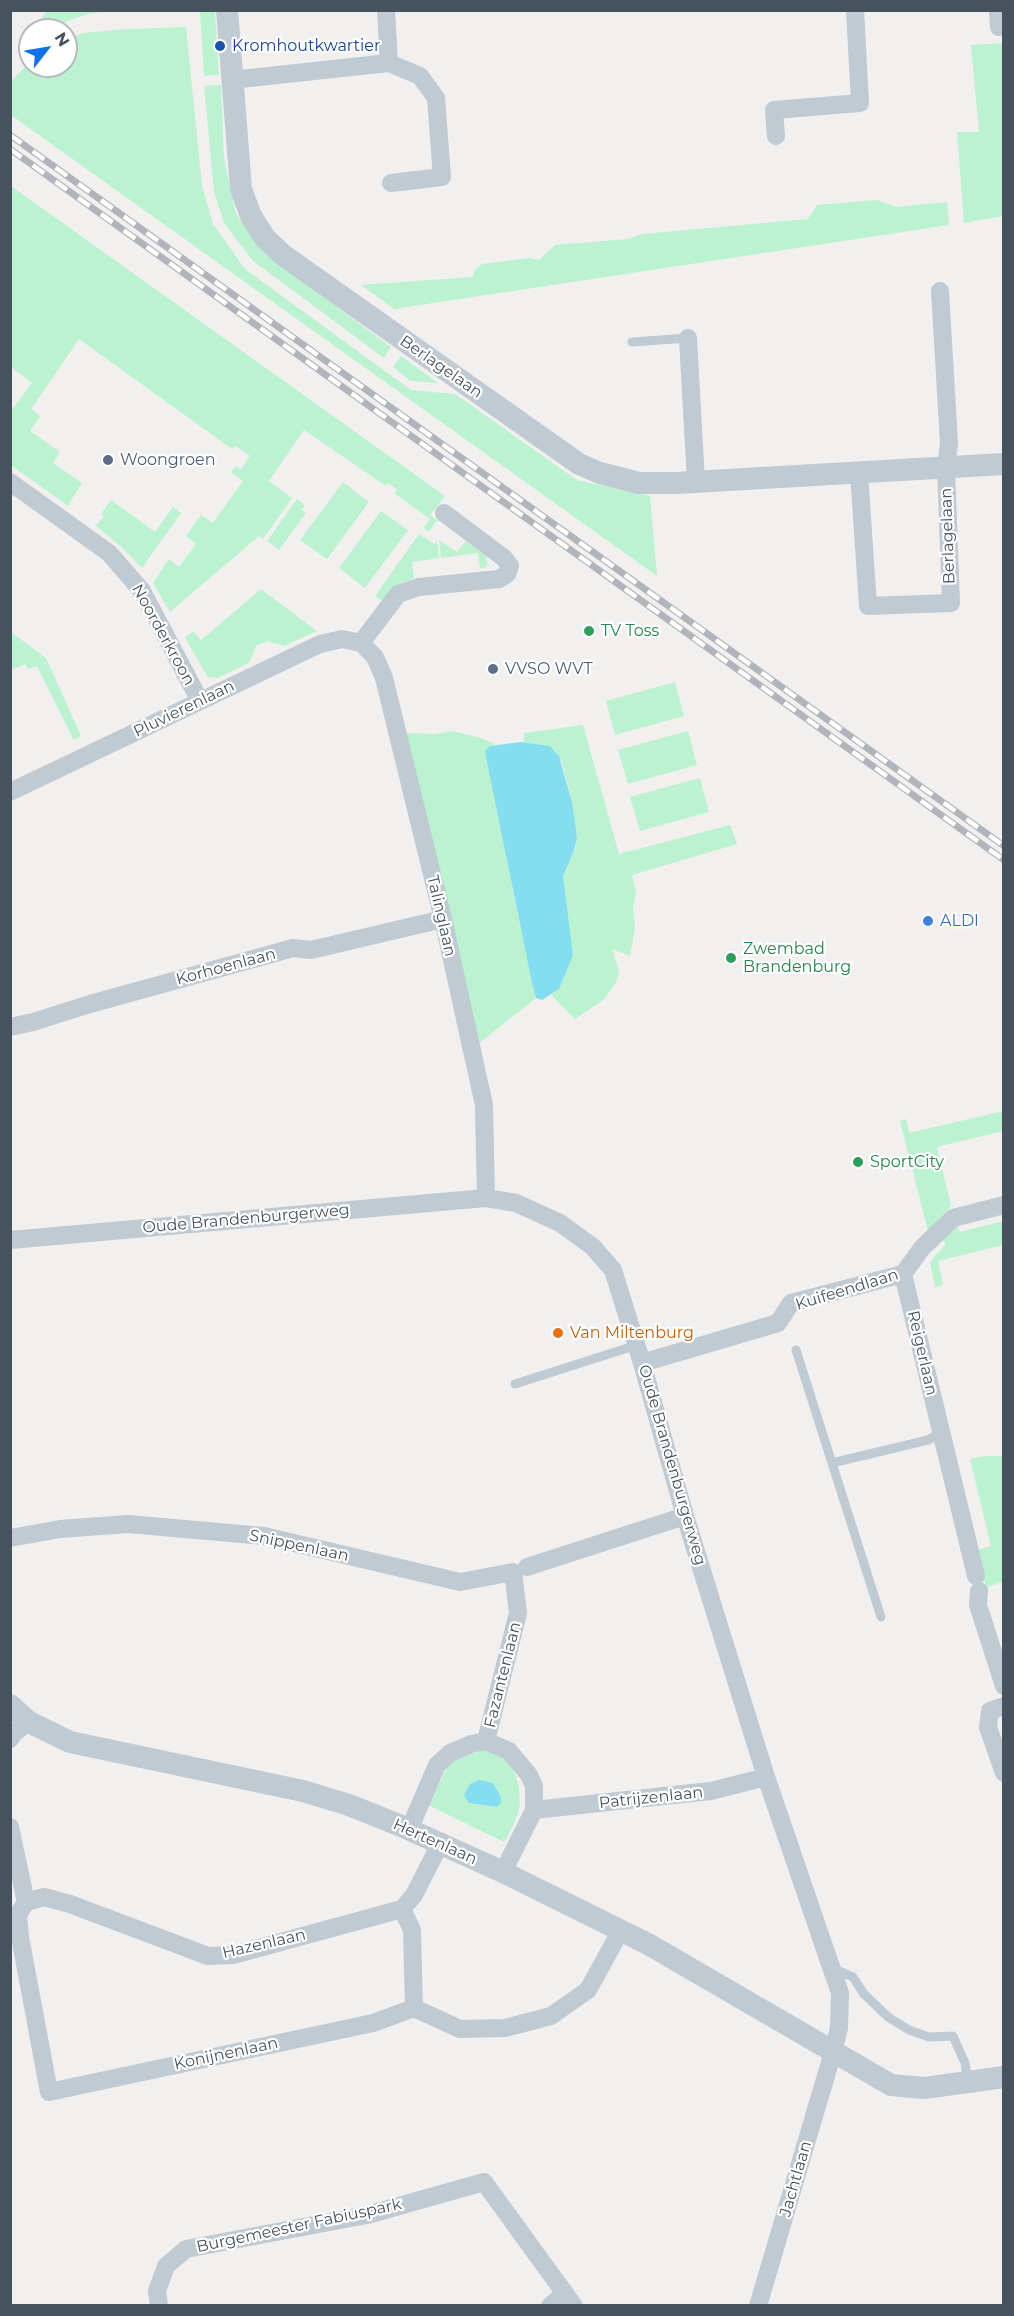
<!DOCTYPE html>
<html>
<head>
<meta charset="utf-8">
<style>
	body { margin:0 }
	#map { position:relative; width:1014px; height:2316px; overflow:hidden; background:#f2efef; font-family:Montserrat,sans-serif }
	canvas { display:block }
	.frame { position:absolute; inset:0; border:12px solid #46535e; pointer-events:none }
	.north { position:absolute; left:18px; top:18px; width:60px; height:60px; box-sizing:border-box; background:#fff; border:2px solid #b5babf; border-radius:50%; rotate:59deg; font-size:16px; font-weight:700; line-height:24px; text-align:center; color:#46535e }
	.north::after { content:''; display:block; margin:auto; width:21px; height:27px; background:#0c72ef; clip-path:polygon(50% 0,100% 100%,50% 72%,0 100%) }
</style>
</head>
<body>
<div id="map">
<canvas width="1014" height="2316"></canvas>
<div class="frame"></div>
<div class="north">N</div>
</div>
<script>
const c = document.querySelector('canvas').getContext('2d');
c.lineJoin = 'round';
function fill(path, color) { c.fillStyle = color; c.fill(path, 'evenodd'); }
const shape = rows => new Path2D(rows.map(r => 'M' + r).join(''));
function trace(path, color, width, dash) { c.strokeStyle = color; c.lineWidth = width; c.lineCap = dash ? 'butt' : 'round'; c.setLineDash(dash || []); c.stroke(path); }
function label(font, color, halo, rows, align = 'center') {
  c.font = font + ' Montserrat,sans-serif'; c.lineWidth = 4.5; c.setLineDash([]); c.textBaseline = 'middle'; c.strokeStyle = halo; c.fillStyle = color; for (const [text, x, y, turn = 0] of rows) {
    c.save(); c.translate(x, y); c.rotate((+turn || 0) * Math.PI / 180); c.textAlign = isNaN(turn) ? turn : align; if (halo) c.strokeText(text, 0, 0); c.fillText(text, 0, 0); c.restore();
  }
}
fill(shape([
	[47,11,47,10,135,11,91,13,67,21,54,30,33,30],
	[200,11,215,11,219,75,204,76],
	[186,27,202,186,213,224,245,269,411,390,455,394,577,480,650,496,657,576,11,115,11,81,30,62,30,66,66,66,66,41,83,33,126,29],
	[1003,43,1003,216,964,223,957,132,979,132,971,45],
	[221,85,224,159,236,214,263,252,391,347,384,358,253,261,224,223,214,191,204,86],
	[11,186,445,496,430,515,437,520,429,532,424,528,430,519,394,493,397,489,388,483,386,486,304,430,269,481,292,498,263,539,259,536,170,612,153,583,169,559,179,567,196,544,186,536,201,515,213,523,243,481,231,472,236,466,241,469,250,456,235,446,232,449,79,339,31,409,40,416,30,431,60,452,53,463,82,483,68,506,11,465,11,411,32,383,11,367],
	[877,200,896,207,947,202,949,225,394,309,361,285,472,277,476,269,482,264,530,258,539,260,555,245,628,239,642,234,808,219,817,205],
	[401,356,438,383,410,381,393,367],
	[343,482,369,502,327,559,300,540],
	[297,499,305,505,302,510,306,513,279,550,267,541],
	[111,500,155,532,173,507,181,513,142,568,117,543,96,526,104,516,101,514],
	[381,511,408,530,365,588,339,568],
	[419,534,435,544,437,541,439,558,412,562,414,578,395,586,382,601,375,596],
	[439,540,457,552,466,541,485,555,488,564,484,568,480,568,478,553,441,558],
	[261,589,317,631,284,646,267,641,256,646,250,662,218,678,208,677,185,638,193,631,201,640],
	[11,632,46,658,81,736,74,740,37,666,28,669,25,664,11,670],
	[675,682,684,716,615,735,606,701],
	[583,725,619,854,730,825,737,844,632,875,636,891,633,908,635,928,630,956,612,949,619,971,616,983,603,1000,575,1019,551,995,559,989,573,956,562,889,563,876,576,847,572,802,562,762,555,750,524,742,524,733],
	[451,731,478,737,495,744,490,746,513,892,536,998,478,1044,405,733,435,734],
	[688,731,697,765,628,784,618,750],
	[700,778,709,812,640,831,630,797],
	[1003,1111,1003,1131,937,1147,951,1206,928,1231,900,1121,906,1119,909,1133],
	[1003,1221,1003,1245,938,1261,943,1285,935,1287,930,1262,946,1244,941,1239,957,1223,960,1232],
	[983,1456,1003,1456,1003,1582,986,1587,977,1550,991,1546,970,1459],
	[486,1750,497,1753,505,1759,514,1770,519,1788,520,1806,513,1826,504,1842,428,1805,449,1765,460,1756],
	[493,1783,501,1797,501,1802,497,1807,469,1803]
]), '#bbf2d0');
fill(shape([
	[520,742,550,746,559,756,572,802,577,838,574,851,563,876,573,956,559,989,542,1000,536,998,532,983,486,757,485,751,490,746],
	[479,1780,493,1783,501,1797,501,1803,497,1807,469,1803,464,1795,470,1784]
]), '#85ddf2');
trace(shape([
	[632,342,688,338],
	[796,1350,881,1617],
	[515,1384,637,1345],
	[832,1463,928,1440,940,1433],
	[832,1968,853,1977,864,1994,888,2017,909,2030,929,2037,953,2036,965,2063,968,2082]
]), '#bfcad2', 9);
trace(shape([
	[998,10,999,27],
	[389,63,420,76,436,98,442,177,391,183],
	[231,80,389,63,386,10],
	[776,136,774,110,860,103,855,10],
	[688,338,696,482],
	[859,473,868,606,951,603,946,467,949,443,940,291],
	[10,482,109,553,142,591,200,701],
	[361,643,375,657,384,678,443,919,484,1105,486,1198],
	[361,643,398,594,419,587,499,579,507,574,510,566,504,558,444,513],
	[10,792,320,644,342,639,361,643],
	[10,1027,33,1022,90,1004,293,948,311,950,443,919],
	[10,1240,486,1198,516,1203,560,1223,593,1247,613,1270,642,1363,685,1516,766,1777,840,1993,839,2028,833,2052,758,2306],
	[903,1274,976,1576],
	[642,1363,778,1323,791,1303,903,1274,922,1248,953,1218,1004,1205],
	[10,1538,60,1529,128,1524,264,1536,460,1582,513,1572,518,1613,486,1741],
	[527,1567,685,1516],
	[979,1591,978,1605,1004,1686],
	[1004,1706,990,1711,988,1727,1004,1773],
	[10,1739,14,1733,29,1722],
	[534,1810,711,1791,766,1777],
	[10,1827,26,1902,18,1915,20,1937,49,2092,373,2023,414,2008,460,2029,505,2028,551,2016,588,1990,621,1930],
	[409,1830,437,1765,450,1753,471,1744,486,1741,509,1751,529,1775,534,1786,534,1810,503,1872],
	[26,1902,44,1897,70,1904,208,1956,233,1955,402,1909,414,1895,440,1844],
	[402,1909,412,1930,414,2008],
	[159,2306,157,2291,166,2266,186,2249,367,2215,484,2182,574,2306],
	[550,2306,565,2293]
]), '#bfcad2', 18);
trace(shape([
	[227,10,241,189,251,216,265,238,283,255,579,464,600,473,639,483,676,483,1004,464],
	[10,1705,29,1722,70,1742,303,1791,349,1805,399,1825,503,1872,648,1944,891,2085,924,2088,1004,2077]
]), '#bfcad2', 22);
const rail = shape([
	[10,135,1004,846],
	[10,149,1004,860]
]);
trace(rail, '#b1b4ba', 7);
trace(rail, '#fff', 4.5, [14]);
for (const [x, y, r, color] of [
	[220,46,6,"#1a4fb4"],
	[108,460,6,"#5c6f8a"],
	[589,631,6,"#2e9e5b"],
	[493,669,6,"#5c6f8a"],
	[928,921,6,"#3f7fe0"],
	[731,958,6,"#2e9e5b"],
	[858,1162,6,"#2e9e5b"],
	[558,1333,6,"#e8710a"]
]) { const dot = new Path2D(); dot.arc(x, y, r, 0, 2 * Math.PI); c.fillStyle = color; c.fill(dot); trace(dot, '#fff', 2); }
label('16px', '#164399', '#fff', [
	["Kromhoutkwartier",232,46]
], 'left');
label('16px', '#46535e', '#fff', [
	["Berlagelaan",441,367,35],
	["Berlagelaan",948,536,-92],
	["Noorderkroon",163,635,61],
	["Pluvierenlaan",184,709,-26],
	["Talinglaan",441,916,77],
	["Korhoenlaan",226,967,-15],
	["Oude Brandenburgerweg",246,1219,-5],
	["Kuifeendlaan",847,1290,-17],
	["Reigerlaan",922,1353,77],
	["Oude Brandenburgerweg",672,1465,74],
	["Snippenlaan",299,1546,12],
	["Fazantenlaan",503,1675,-76],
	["Patrijzenlaan",651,1798,-6],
	["Hertenlaan",435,1842,24],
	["Hazenlaan",264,1944,-13],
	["Konijnenlaan",226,2054,-12],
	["Jachtlaan",796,2179,-74],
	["Burgemeester Fabiuspark",299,2226,-12]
]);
label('16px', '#4e5e75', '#fff', [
	["Woongroen",120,460],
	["VVSO WVT",505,669]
], 'left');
label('16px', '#27864d', '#fff', [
	["TV Toss",601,631],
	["Zwembad",743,949],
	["Brandenburg",743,967],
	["SportCity",870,1162]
], 'left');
label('16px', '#366cbe', '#fff', [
	["ALDI",940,921]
], 'left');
label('16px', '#c56008', '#fff', [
	["Van Miltenburg",570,1333]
], 'left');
</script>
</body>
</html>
